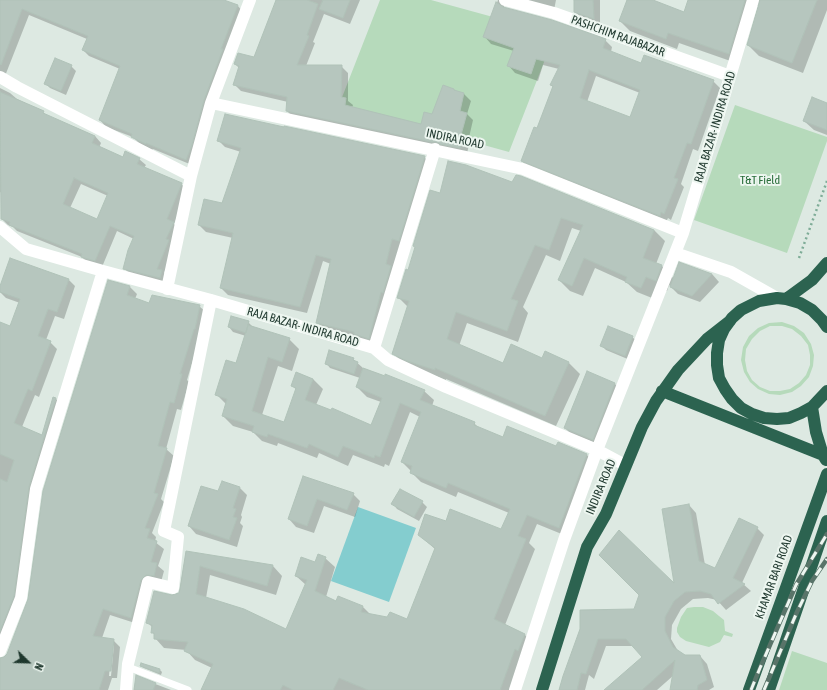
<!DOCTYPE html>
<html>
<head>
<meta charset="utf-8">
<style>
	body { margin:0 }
	#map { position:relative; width:827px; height:690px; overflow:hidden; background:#dde9e2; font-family:"Asap Condensed",sans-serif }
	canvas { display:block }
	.north { position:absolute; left:8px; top:642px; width:40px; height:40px; -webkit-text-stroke:3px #edf6f0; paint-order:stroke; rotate:113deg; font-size:11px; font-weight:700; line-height:16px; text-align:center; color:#1f382e }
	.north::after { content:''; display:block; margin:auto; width:14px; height:18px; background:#1f382e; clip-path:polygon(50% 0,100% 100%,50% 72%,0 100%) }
</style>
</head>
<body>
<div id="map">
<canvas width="827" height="690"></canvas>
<div class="north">N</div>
</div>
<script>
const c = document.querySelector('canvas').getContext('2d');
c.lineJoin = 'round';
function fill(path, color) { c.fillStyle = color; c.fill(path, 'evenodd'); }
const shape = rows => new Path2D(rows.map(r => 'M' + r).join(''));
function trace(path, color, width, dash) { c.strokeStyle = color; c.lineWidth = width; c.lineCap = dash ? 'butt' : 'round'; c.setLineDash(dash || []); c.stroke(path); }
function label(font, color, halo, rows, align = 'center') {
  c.font = font + ' "Asap Condensed",sans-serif'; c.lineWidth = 4; c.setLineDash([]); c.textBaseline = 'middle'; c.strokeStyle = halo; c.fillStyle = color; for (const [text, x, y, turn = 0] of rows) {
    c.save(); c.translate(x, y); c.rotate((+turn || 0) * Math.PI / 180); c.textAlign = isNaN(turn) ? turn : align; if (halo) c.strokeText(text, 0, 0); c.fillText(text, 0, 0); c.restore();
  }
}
fill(shape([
	[380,0,431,0,555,34,509,152,339,105],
	[735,105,827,137,827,141,787,253,694,220],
	[782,322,794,326,804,333,811,344,814,355,813,366,809,377,801,386,792,392,780,395,769,394,758,389,750,382,744,372,741,360,743,347,749,336,758,328,769,323],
	[770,326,782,326,792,329,801,336,808,345,810,355,810,365,806,375,799,383,790,389,780,391,770,391,760,387,752,380,747,371,745,360,746,349,752,339,760,331],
	[694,607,703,607,713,611,719,616,724,620,725,631,733,634,732,637,724,635,720,642,709,647,686,641,680,637,677,632,677,628,681,617,687,608],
	[792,651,827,663,827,690,779,690]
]), '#b6dabb');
fill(shape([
	[358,507,416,528,389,602,331,581]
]), '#84cdcf');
fill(shape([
	[0,0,222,0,238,6,244,13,192,165,153,149,152,150,139,143,133,137,106,127,100,120,120,69,89,56,83,50,87,39,29,15,5,76,0,80],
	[277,0,360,0,350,24,324,14,313,42,315,43,306,66,341,66,348,73,348,101,353,105,352,108,421,125,432,115,454,90,456,92,464,94,471,101,467,114,473,120,468,142,469,144,467,154,294,118,287,111,288,102,241,91,234,84,239,68,235,64,254,58],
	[498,0,509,0,504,5,504,8,605,40,612,47,611,52,642,64,713,81,720,88,698,151,693,149,681,184,684,187,671,220,668,218,666,222,529,168,522,161,537,129,553,87,551,85,559,69,543,65,538,81,515,73,509,66,514,51,491,44,485,37],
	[596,76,640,93,630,118,587,102],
	[514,0,556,0,554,10],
	[575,0,600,0,600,26,583,19,575,12],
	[628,0,650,0,685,13,689,0,827,0,827,10,803,73,759,56,748,45,761,1,756,8,739,64,679,43,677,49,630,31,620,21],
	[71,66,76,71,66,95,50,88,45,83],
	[0,88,10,93,17,99,43,112,47,116,95,136,101,143,99,148,124,158,139,159,146,165,144,168,181,184,188,190,174,224,179,229,175,248,164,273,168,278,166,284,131,275,124,268,134,239,117,231,102,267,88,263,82,257,17,231,13,227,8,225,2,219,2,193,0,192],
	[81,184,108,196,98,220,70,208],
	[827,104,827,135,814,130,804,121],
	[218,140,424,157,431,164,376,345,325,330,318,323,331,264,323,261,307,313,228,295,221,288,233,238,206,232,199,225,222,204,241,152,225,147],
	[512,184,654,230,665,241,656,264,662,266,674,279,680,264,712,274,719,282,700,302,678,294,669,285,667,291,657,287,652,298,637,292,626,282,595,268,583,296,570,291,559,280,581,231,572,228,560,261,546,255,523,307,528,313,518,342,467,323,459,346,503,364,543,360,546,353,569,363,580,374,556,426,446,379,446,380,404,364,393,353,408,307,398,297,441,194],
	[68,279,75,286,64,319,55,316,46,340,50,342,57,349,39,397,35,395,22,427,43,436,56,399,63,406,35,495,20,603,0,655,0,323,11,327,20,303,6,298,0,292,0,289],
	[109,281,130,287,137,294,135,299,150,304,199,306,207,313,187,380,189,382,181,410,177,409,166,449,174,456,161,499,164,502,152,533,156,537,155,542,164,549,158,566,164,571,161,582,153,582,138,624,110,615,102,638,113,640,120,647,117,678,112,678,108,690,0,690,0,659,2,659,8,654,29,601],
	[112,644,114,644,111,676,109,676],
	[248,322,253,327,289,339,299,349,292,371,278,366,262,415,284,423,297,390,292,386,297,373,313,379,323,389,316,405,371,426,381,402,367,397,357,387,360,378,330,368,326,363,353,359,363,368,424,391,434,400,432,406,474,423,480,429,503,438,557,447,587,455,596,465,569,537,537,524,529,543,535,549,505,625,525,635,535,645,513,690,202,690,212,668,195,660,186,650,164,648,155,638,155,635,152,632,153,628,147,622,172,596,179,594,186,552,273,566,282,576,276,595,210,575,206,598,287,631,306,585,296,576,325,558,335,567,326,597,337,602,339,597,363,607,371,615,407,621,435,549,419,535,446,522,502,530,509,513,458,492,456,497,421,482,411,472,411,471,402,462,420,417,410,412,389,466,385,464,384,467,353,455,348,466,319,453,317,458,278,443,277,446,262,441,253,432,233,426,223,416,227,405,217,395,237,365,246,336,233,332,229,327],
	[632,337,637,341,630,360,606,350,601,345],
	[588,373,615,384,620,389,598,444,570,433,565,428],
	[304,477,353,494,360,501,355,517,324,506,314,533,296,527,289,519],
	[223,482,240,488,247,495,241,515,242,517,240,523,243,526,237,547,196,534,189,526,219,493],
	[422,502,427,507,419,521,397,509,393,504],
	[689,505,696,513,705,565,716,570,757,528,764,535,742,583,751,591,726,610,717,600,708,598,693,599,681,609,672,625,671,639,678,651,685,656,700,656,707,664,714,687,709,690,671,690,674,675,657,690,606,690,643,657,633,646,606,646,594,679,589,675,585,690,560,690,581,629,634,610,675,585],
	[141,666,160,670,162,672,161,675,144,668],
	[137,677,171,690,134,690]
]), '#0003');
const building = shape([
	[0,0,224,0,238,5,221,49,223,49,204,100,192,145,186,160,146,143,146,144,131,137,132,134,99,120,120,66,82,50,88,36,22,9,1,65,0,64,0,0],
	[276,0,307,0,318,4,307,35,309,36,297,65,342,65,341,97,346,98,345,105,421,124,424,112,432,114,443,85,454,89,454,90,464,93,460,111,467,113,461,135,463,136,460,148,440,144,437,142,432,142,286,111,287,97,233,85,239,66,234,64,238,53,254,57,276,0],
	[323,0,350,0,343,18,319,9,323,0],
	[574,0,593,0,594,19,574,12,574,0],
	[627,0,653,0,684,12,688,0,745,0,729,54,668,33,666,39,619,21,627,0],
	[760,0,817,0,792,63,747,45,760,0],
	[496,2,503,7,552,20,606,39,603,48,641,63,644,55,714,80,691,144,687,143,674,178,678,179,664,214,661,212,660,216,521,161,534,127,537,128,553,86,550,85,560,65,536,59,531,74,507,66,514,48,483,37,496,2],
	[589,70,640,90,630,117,580,98,589,70],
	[55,58,72,65,61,91,44,84,55,58],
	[0,92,44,111,43,113,95,136,92,143,123,157,125,151,140,158,137,164,182,183,167,219,174,222,166,239,169,240,157,269,162,270,160,278,123,269,128,250,134,236,110,226,95,261,81,257,82,254,9,225,10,222,1,219,0,92],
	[74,178,108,193,97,219,63,204,74,178],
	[812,97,827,103,827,130,803,121,812,97],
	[225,114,284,127,284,126,425,156,399,241,392,239,386,264,391,266,383,293,381,292,369,339,354,334,354,332,316,323,331,259,316,255,300,307,220,288,233,233,198,225,204,199,222,203,241,148,217,141,225,114],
	[448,161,466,165,512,182,516,175,521,176,654,230,643,258,662,265,656,281,646,277,641,288,625,282,627,277,584,258,572,286,558,280,583,225,561,218,549,250,535,245,511,299,518,301,507,331,456,312,447,339,503,363,511,344,542,358,545,351,569,362,545,416,435,368,435,370,407,361,392,354,409,301,397,298,406,269,408,270,415,247,413,246,430,190,440,193,448,161],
	[10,258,69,279,57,312,48,309,38,336,51,341,32,391,28,389,14,423,42,435,53,397,56,398,29,487,14,596,0,631,0,479,7,482,14,460,0,454,0,322,10,326,20,299,0,292,0,286,10,258],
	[679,262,712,274,692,296,670,287,679,262],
	[108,280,130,286,127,295,149,303,152,295,200,305,195,329,194,329,180,374,182,374,174,403,170,402,158,446,167,448,154,493,158,494,145,528,150,529,147,538,157,541,151,562,157,563,154,576,146,575,141,580,131,618,103,609,93,636,114,639,111,671,105,671,99,690,0,690,0,658,4,657,7,654,28,599,43,491,108,280],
	[231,316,249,321,246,333,228,327,231,316],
	[248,325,290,338,282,362,268,357,252,411,284,422,296,388,291,386,296,372,313,379,305,400,331,410,332,408,371,425,382,398,356,387,363,368,385,376,385,374,425,390,420,400,475,422,474,425,503,437,507,426,556,446,558,442,587,454,559,528,527,515,518,536,526,539,494,619,525,634,518,651,515,649,500,690,368,690,339,678,333,690,293,690,283,685,280,690,201,690,213,664,184,651,188,642,154,639,154,633,151,633,152,625,146,623,154,591,172,595,179,593,180,589,186,551,273,565,267,586,200,566,196,594,244,609,286,629,307,580,295,576,301,557,315,562,318,554,326,557,315,591,336,601,338,596,363,606,361,612,387,617,390,612,407,619,435,548,418,535,425,514,446,521,450,509,501,529,510,509,448,483,446,488,410,473,412,466,401,462,421,412,400,403,380,457,375,455,374,458,343,446,338,457,309,444,307,448,268,434,267,437,252,432,254,426,222,416,227,399,215,395,226,360,236,363,248,325],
	[608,326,633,336,625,356,600,346,608,326],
	[329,350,354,358,353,360,358,362,354,374,325,364,329,350],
	[587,371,615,383,593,440,564,428,587,371],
	[303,476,354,493,347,510,317,499,307,526,288,519,303,476],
	[222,481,240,487,233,508,236,509,233,517,237,518,229,540,188,526,201,486,218,491,222,481],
	[400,489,423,501,414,517,391,504,400,489],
	[689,504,699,561,715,568,739,518,758,527,733,578,745,584,718,604,711,594,700,591,685,592,674,601,665,617,665,631,673,647,685,655,700,655,707,680,698,685,697,690,670,690,675,660,642,690,604,690,642,657,626,639,598,639,586,674,581,673,577,690,559,690,563,676,580,629,580,610,634,609,639,595,599,555,619,530,674,583,662,509,689,504],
	[141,663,160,669,159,673,140,666,141,663],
	[136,675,156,683,153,690,134,690,136,675]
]);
fill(building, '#b6c6be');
trace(building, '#b0c2b8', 1);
trace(shape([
	[799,258,827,181]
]), '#7eac97', 2.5, [2, 3]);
trace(shape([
	[128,667,188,690]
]), '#fff', 7);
trace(shape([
	[505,0,554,13,730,76],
	[0,77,17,87,191,176],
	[211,103,523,169,683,233],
	[0,227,26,249,103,271,211,300,374,348,388,360,446,387,597,450,625,465],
	[675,253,731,272,777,298],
	[167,289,191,176,211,103,250,0],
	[374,348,435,149],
	[0,651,21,598,36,489,103,271],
	[126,690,128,664,148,582,173,588,178,537,164,531,211,300],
	[515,690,564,540,597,450,683,233,753,0]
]), '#fff', 12);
trace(shape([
	[786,299,812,280,827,263],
	[827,327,822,320,812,310,800,303,786,299,777,298,759,301,741,310,732,318,724,329,719,340,717,353,717,365,719,378,725,389,732,399,741,408,752,414,764,418,777,419,789,418,801,413,812,407,827,391],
	[662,391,823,455],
	[812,407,816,432,823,455,826,460],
	[542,690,587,547,606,514,642,427,656,401,678,370,707,339,730,321],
	[749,690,827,474],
	[769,690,827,521]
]), '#2c6350', 12);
const rail = shape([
	[751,690,760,668,796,585,827,534],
	[764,690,797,612,812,581,827,559]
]);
trace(rail, '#597469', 4.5);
trace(rail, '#edf6f0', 3, [9]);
label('12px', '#1f382e', '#edf6f0', [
	["PASHCHIM RAJABAZAR",618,36,20],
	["RAJA BAZAR- INDIRA ROAD",715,127,-73],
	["INDIRA ROAD",455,139,12],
	["RAJA BAZAR- INDIRA ROAD",303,327,16],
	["INDIRA ROAD",601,487,-67],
	["KHAMAR BARI ROAD",774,577,-70]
]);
label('12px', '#2a6e3b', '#edf6f0', [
	["T&T Field",760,180]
]);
</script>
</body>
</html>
